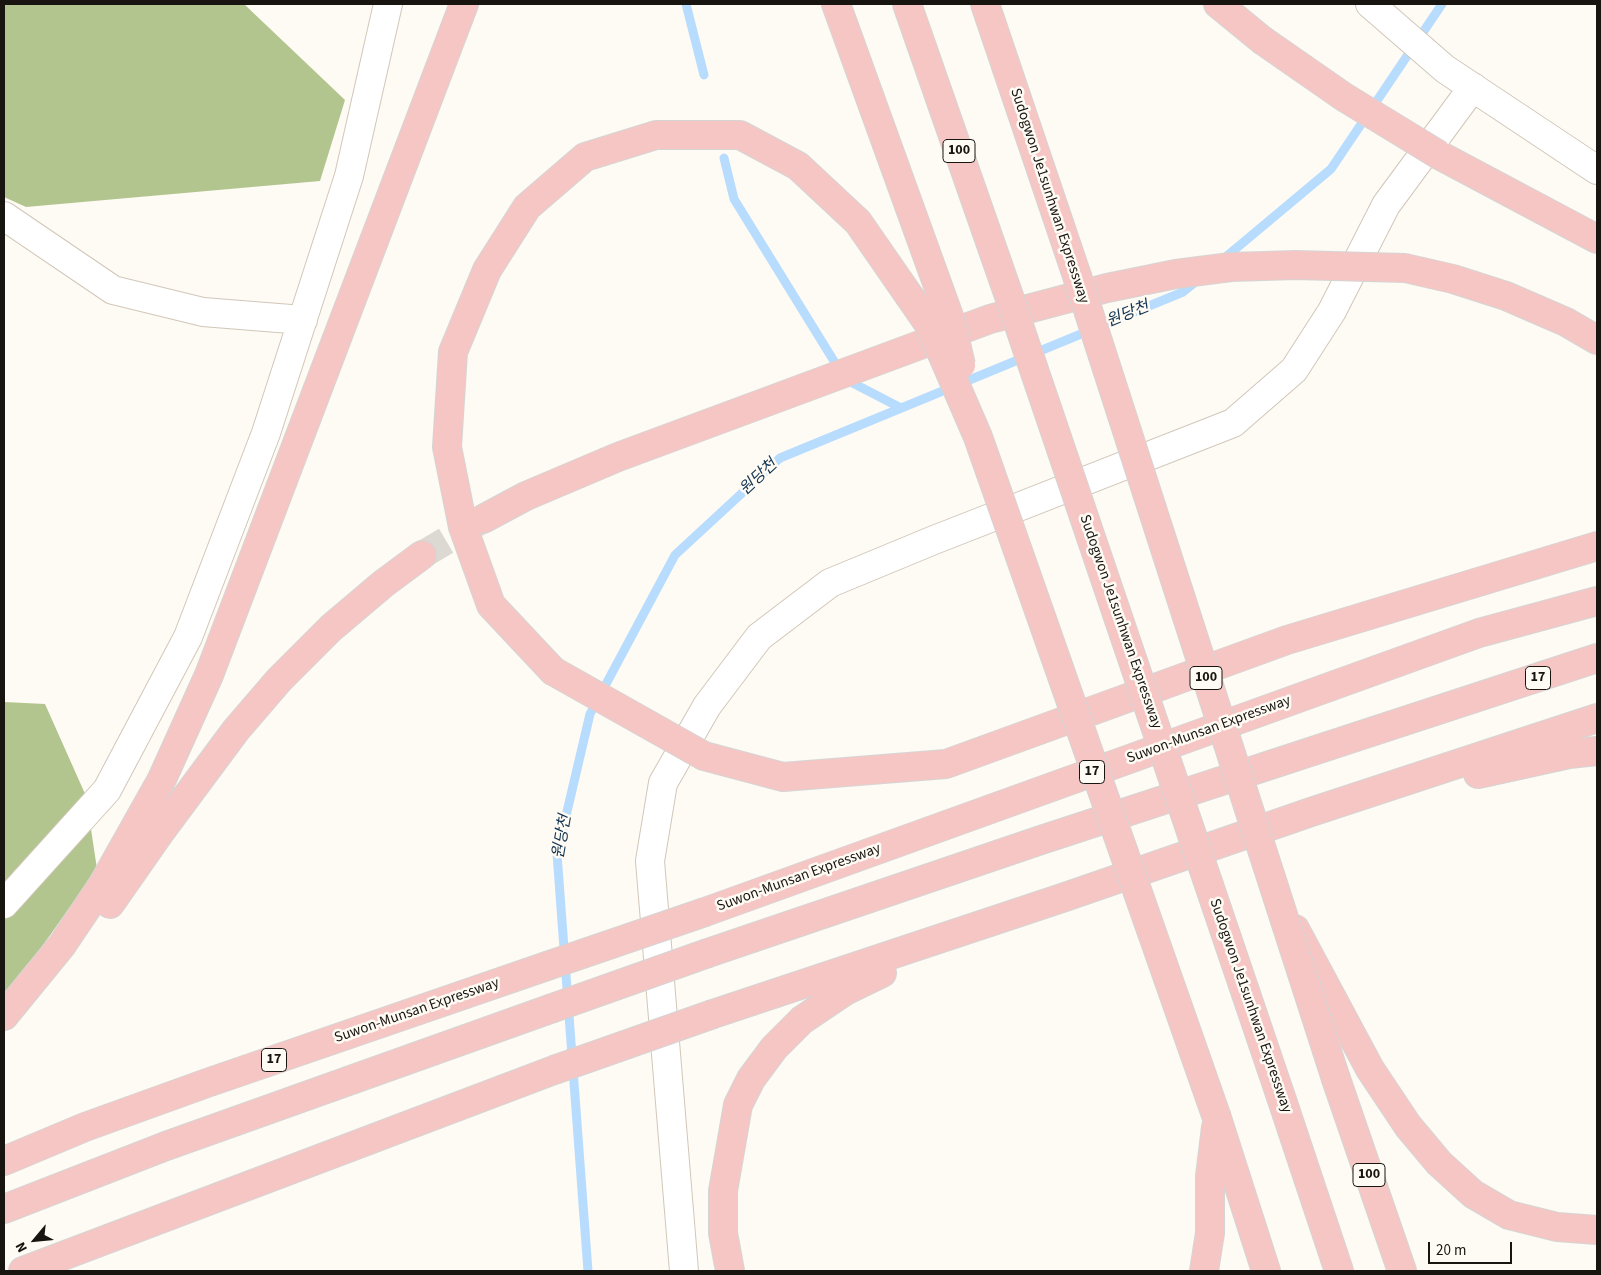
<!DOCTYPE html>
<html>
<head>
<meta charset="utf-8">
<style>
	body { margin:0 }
	#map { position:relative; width:1601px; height:1275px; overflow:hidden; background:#fefaf4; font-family:"Source Sans 3",sans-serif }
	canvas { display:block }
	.frame { position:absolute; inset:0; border:5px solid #181510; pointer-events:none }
	.north { position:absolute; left:10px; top:1215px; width:50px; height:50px; -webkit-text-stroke:4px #fefaf4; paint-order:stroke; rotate:242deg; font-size:14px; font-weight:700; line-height:20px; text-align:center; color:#181510 }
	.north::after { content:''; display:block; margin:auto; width:18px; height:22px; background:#181510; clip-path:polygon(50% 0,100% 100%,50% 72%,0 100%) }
	.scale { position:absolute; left:1428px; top:1242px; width:84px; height:22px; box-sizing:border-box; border:2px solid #181510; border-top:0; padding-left:6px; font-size:15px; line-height:18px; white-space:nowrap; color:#181510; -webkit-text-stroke:4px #fefaf4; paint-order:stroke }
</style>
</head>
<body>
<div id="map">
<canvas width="1601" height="1275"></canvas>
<div class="frame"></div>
<div class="north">N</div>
<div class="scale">20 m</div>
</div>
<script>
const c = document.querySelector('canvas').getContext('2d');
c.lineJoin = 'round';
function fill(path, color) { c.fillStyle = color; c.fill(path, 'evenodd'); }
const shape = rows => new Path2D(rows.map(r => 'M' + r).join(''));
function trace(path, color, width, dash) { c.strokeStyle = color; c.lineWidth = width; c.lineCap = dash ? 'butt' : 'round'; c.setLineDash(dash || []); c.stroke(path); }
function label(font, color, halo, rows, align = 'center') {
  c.font = font + ' "Source Sans 3","Noto Sans KR",sans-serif'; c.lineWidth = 5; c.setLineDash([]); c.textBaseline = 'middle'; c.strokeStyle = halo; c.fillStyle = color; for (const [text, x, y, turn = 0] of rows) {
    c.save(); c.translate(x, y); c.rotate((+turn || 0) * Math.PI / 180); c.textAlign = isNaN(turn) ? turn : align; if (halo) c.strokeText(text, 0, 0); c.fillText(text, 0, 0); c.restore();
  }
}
fill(shape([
	[4,4,244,4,345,100,320,181,26,207,4,197],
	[4,702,45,704,86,796,97,869,4,1000]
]), '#b2c58e');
trace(shape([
	[686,4,704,75],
	[724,158,734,199,845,379,901,408],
	[1221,261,1331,169,1442,4],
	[588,1271,557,854,590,714,675,555,780,458,1183,292,1199,279]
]), '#b7dcfe', 9);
trace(shape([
	[422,555,483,519]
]), '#dcd8d2', 28, [28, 14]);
const street = shape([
	[1370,4,1445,69,1597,170],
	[4,216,113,290,203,312,303,320],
	[4,904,107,790,188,637,266,433,349,176,388,4],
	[684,1271,650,861,663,783,707,706,759,637,830,583,934,540,1233,423,1294,370,1332,311,1386,205,1473,87]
]);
const highway = shape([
	[836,4,950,319],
	[907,4,1010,299],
	[985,4,1077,276],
	[1218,4,1262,40],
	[1439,155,1597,239],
	[1405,268,1453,279,1506,296,1566,322,1597,340],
	[483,519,526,496,618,457,990,319,1107,288,1176,274],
	[553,671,491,605,463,527,447,447,453,352,487,270,527,207,585,157,656,135,740,135,798,166,858,222,930,326],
	[704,756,783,777,946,764,1287,640,1597,546],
	[1478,774,1569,754,1597,751],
	[110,904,161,831,236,730,279,680,331,628,383,584,422,555],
	[705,912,1479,633,1597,601],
	[1295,929,1370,1069,1408,1126,1439,1163,1473,1194,1509,1215,1557,1227,1597,1230],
	[708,953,1041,840,1597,658],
	[713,1014,1065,897,1311,812,1597,718],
	[4,1016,62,945,103,884,162,779,209,675,464,4],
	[1336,1079,1402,1271],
	[1281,1097,1339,1271],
	[1217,1118,1266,1271],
	[4,1161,85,1127,207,1083,547,966],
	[4,1209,166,1146,550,1009],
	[23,1271,554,1070],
	[730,1271,723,1233,723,1191,738,1105,751,1079,774,1048,802,1020,845,991,882,973],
	[1204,1271,1210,1233,1210,1176,1216,1127]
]);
trace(street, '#d1c7b9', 30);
trace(highway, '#d5d5d4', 30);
trace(street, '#fff', 28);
trace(highway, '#f6c6c4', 28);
const highwayBridge = shape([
	[1262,40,1344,97,1439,155],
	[1176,274,1231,267,1296,265,1405,268],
	[1077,276,1336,1079],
	[1010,299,1281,1097],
	[950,319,961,365],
	[930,326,978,437,1217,1118],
	[553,671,704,756],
	[547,966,705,912],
	[550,1009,708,953],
	[554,1070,713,1014]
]);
trace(highwayBridge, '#d5d5d4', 30, []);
trace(highwayBridge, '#f6c6c4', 28);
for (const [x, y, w] of [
	[959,151,32],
	[1206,678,32],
	[1538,678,25],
	[1092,772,25],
	[274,1060,25],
	[1369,1175,32]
]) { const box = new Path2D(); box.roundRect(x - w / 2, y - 11.5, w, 23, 4); c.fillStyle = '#fefaf4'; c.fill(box); trace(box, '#181510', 1); }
label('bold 14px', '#181510', null, [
	["100",959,151],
	["100",1206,678],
	["17",1538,678],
	["17",1092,772],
	["17",274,1060],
	["100",1369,1175]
]);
label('15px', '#181510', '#fefaf4', [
	["Sudogwon Je1sunhwan Expressway",1049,196,72],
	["Sudogwon Je1sunhwan Expressway",1120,622,71],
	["Suwon-Munsan Expressway",1209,730,-20],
	["Suwon-Munsan Expressway",799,878,-20],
	["Sudogwon Je1sunhwan Expressway",1250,1006,71],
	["Suwon-Munsan Expressway",417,1011,-19]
]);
label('italic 16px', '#113350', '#fefaf4', [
	["원당천",1128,315,-22],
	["원당천",759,478,-43],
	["원당천",563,837,-80]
]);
</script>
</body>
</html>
